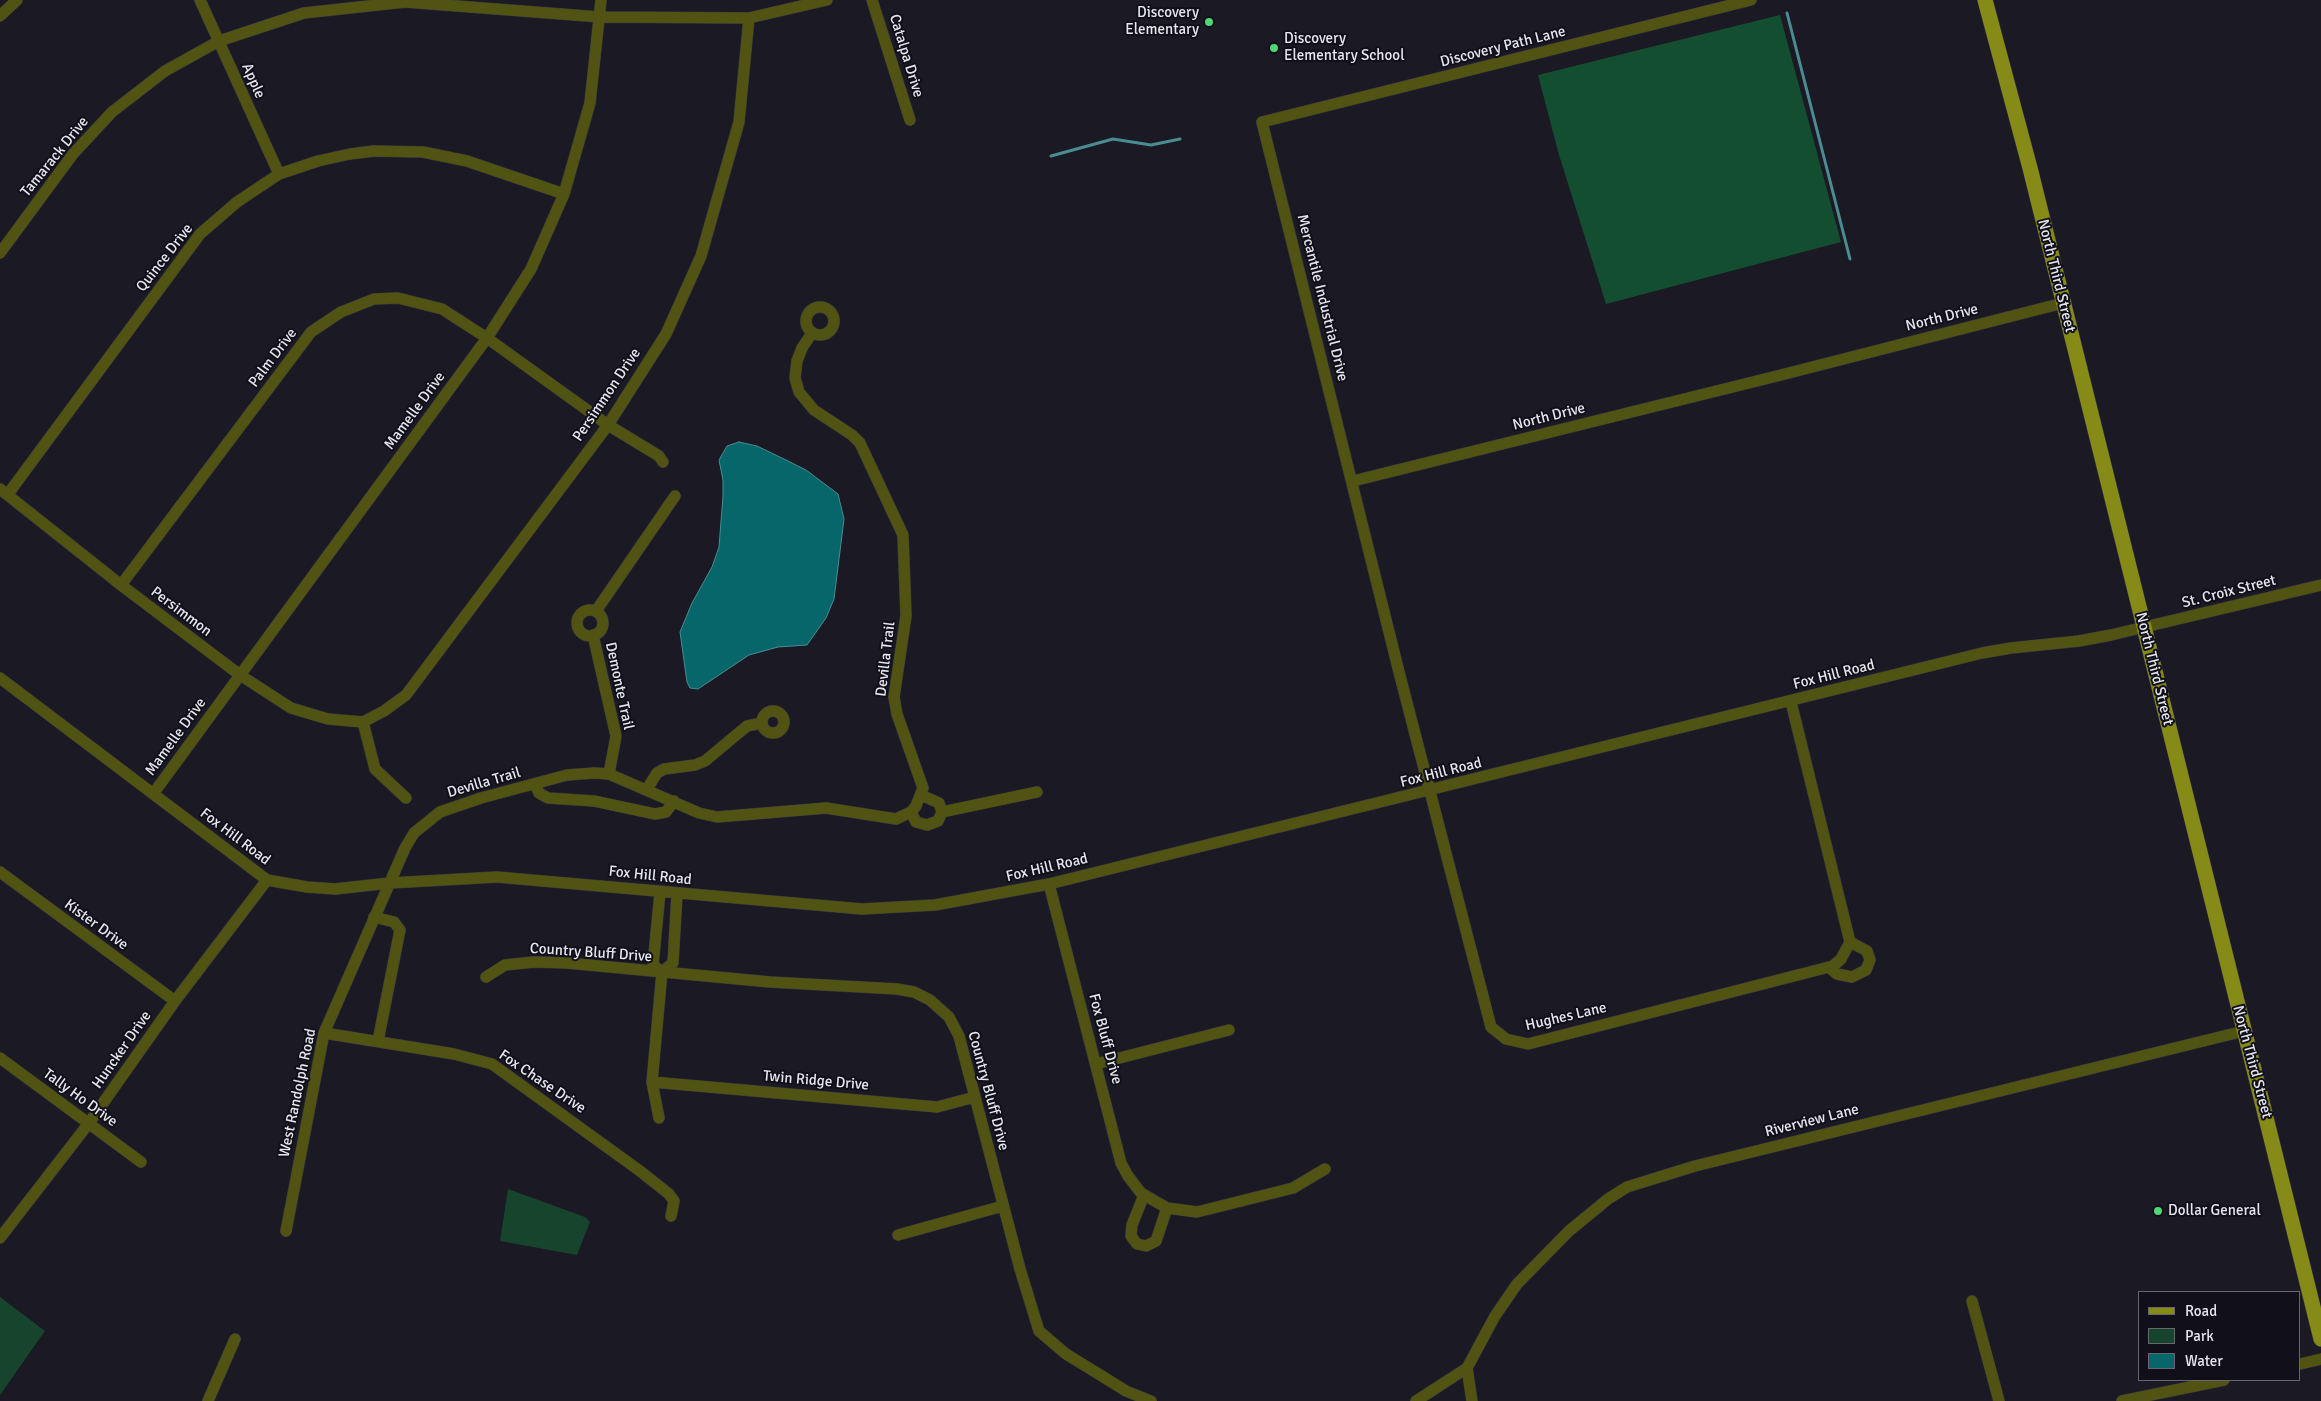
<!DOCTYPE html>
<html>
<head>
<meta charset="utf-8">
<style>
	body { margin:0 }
	#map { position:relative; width:2321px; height:1401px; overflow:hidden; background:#1a1924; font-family:Signika,sans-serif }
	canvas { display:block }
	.legend { position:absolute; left:2138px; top:1291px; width:162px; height:90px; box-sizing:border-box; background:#11101a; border:1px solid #66666e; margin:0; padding:6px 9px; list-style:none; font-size:15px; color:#e6e6ed }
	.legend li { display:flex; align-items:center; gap:10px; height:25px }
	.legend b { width:25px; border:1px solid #66666e }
</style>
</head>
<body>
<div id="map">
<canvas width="2321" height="1401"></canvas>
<ul class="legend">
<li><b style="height:6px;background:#868a16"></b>Road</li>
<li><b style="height:14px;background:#17442d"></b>Park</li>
<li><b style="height:14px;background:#07666a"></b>Water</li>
</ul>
</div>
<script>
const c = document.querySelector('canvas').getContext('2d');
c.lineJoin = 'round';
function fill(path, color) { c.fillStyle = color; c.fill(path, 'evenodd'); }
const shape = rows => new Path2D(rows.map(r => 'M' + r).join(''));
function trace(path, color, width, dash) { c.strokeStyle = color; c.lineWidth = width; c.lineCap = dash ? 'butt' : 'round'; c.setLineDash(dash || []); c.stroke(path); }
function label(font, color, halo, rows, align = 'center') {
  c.font = font + ' Signika,sans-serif'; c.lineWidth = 4; c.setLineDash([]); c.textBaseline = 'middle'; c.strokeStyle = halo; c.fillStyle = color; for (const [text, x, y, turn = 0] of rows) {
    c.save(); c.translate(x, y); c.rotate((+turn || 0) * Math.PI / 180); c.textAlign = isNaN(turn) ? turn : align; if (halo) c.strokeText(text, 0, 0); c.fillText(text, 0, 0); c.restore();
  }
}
fill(shape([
	[508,1189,585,1217,590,1222,577,1255,500,1241],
	[0,1297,45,1331,0,1395]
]), '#17442d');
fill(shape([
	[1780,15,1841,242,1606,304,1559,155,1538,75]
]), '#134e31');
const water = shape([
	[739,442,757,446,786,460,806,470,838,494,844,519,834,599,826,618,807,645,778,647,749,655,698,689,690,688,687,682,680,632,692,603,712,567,719,547,723,496,723,480,719,460,727,446,739,442]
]);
fill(water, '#07666a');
trace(water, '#4a8c91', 1);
trace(shape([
	[1787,13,1850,259],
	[1051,156,1113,139,1151,145,1180,139]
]), '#4a8c91', 3);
const minor = shape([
	[200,0,279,174],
	[872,0,910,120],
	[1751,0,1262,122,1399,672,1491,1027,1506,1039,1528,1044,1833,966,1841,959,1850,942,1791,702],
	[0,16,17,0],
	[0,253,73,154,112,112,165,71,219,41,304,13,405,2,600,17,749,18,827,0],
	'806 321a14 14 0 1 1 28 0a14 14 0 1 1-28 0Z',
	[1353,481,1777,376,2063,303],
	[0,489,121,585,240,675,291,708,328,719,363,722],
	[8,494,200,234,237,202,279,174,318,161,350,154,374,151,423,152,467,161,564,194],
	[121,585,311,332,341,312,374,299,398,298,442,309,487,338,608,425,659,456,663,462],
	'577 623a13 13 0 1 1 26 0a13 13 0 1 1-26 0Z',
	[596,611,675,496],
	[593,635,616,736,609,774],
	[0,678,267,880,307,887,335,889,390,883,497,877,862,909,935,905,1049,884,1982,653,2011,648,2079,641,2111,635,2321,585],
	'762 722a11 11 0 1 1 22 0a11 11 0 1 1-22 0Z',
	[363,722,384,711,406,695,608,425,666,334,701,256,739,122,749,18],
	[363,722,375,769,406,798],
	[535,784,539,793,548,798,594,801,655,814,666,812,674,801],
	[647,789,657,773,664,769,695,765,705,761,747,726,762,723],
	[153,794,487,338,531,269,564,194,590,103,601,0],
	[911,812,916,822,927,825,938,821,942,812,939,803,921,795],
	[942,812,1037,792],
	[0,872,175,1001],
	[1049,884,1121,1163,1128,1176,1141,1193,1167,1208,1197,1212,1293,1188,1325,1169],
	[660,892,653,965,662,972,673,963,677,894],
	[374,917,394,922,400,930,378,1041],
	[1829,967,1837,974,1852,977,1866,970,1870,960,1867,951,1850,942],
	[486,977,505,965,534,962,567,963,770,982,897,989,914,992,930,1000,949,1017,959,1036,1020,1269,1039,1331,1066,1354,1097,1373,1126,1391,1151,1401],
	[324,1033,454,1054,492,1064,640,1171,669,1194,674,1201,671,1216],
	[0,1058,141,1162],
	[1096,1064,1229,1030],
	[652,1082,937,1107,975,1097],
	[659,1118,652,1082,662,972],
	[1144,1195,1132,1225,1131,1236,1137,1244,1146,1246,1156,1241,1167,1208],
	[286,1231,324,1033,405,848,414,833,440,812,481,798,567,775,594,773,609,774,699,813,717,817,826,808,896,819,911,812,916,806,923,788,897,714,894,697,906,616,903,535,860,443,852,435,814,410,799,392,795,378,797,361,802,348,812,333],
	[898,1235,1003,1206],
	[0,1238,89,1123,175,1001,267,880],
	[1972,1301,1999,1401],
	[2300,1364,2321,1359],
	[1467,1368,1472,1401],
	[208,1401,235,1339],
	[1416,1401,1467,1368,1495,1316,1517,1284,1569,1231,1608,1199,1627,1187,1695,1166,2244,1031],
	[2122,1401,2224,1380]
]);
const major = shape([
	[1985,0,2030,168,2321,1339]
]);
trace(minor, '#373640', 12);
trace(major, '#373640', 16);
trace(minor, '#505311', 11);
trace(major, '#868a16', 15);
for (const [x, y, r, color] of [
	[1209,22,5,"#4fd675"],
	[1274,48,5,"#4fd675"],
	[2158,1211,5,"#4fd675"]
]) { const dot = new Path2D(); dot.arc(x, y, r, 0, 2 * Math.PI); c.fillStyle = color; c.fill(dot); trace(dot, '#11101a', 2); }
label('15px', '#e6e6ed', '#11101a', [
	["Discovery",1199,13,"right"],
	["Elementary",1199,30,"right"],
	["Discovery",1284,39],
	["Elementary School",1284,56],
	["Dollar General",2168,1211]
], 'left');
label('15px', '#e6e6ed', '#11101a', [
	["Discovery Path Lane",1503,47,-14],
	["Catalpa Drive",906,56,73],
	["Apple",253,81,66],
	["Tamarack Drive",55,157,-51],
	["Quince Drive",165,258,-52],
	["North Third Street",2056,276,76],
	["Mercantile Industrial Drive",1322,298,76],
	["North Drive",1942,318,-14],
	["Palm Drive",273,358,-53],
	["Persimmon Drive",607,395,-56],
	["Mamelle Drive",415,411,-54],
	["North Drive",1549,417,-14],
	["St. Croix Street",2229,592,-14],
	["Persimmon",181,612,37],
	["Devilla Trail",886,659,-83],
	["North Third Street",2154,669,76],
	["Fox Hill Road",1834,675,-14],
	["Demonte Trail",619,686,78],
	["Mamelle Drive",176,737,-54],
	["Fox Hill Road",1441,773,-14],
	["Devilla Trail",484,783,-16],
	["Fox Hill Road",235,837,37],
	["Fox Hill Road",1047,868,-13],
	["Fox Hill Road",650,876,6],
	["Kister Drive",96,925,36],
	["Country Bluff Drive",591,953,4],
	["Hughes Lane",1566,1017,-13],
	["Fox Bluff Drive",1105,1039,75],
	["Huncker Drive",122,1050,-55],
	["North Third Street",2252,1062,75],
	["Twin Ridge Drive",816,1081,5],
	["Fox Chase Drive",542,1082,34],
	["Country Bluff Drive",988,1091,75],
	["West Randolph Road",298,1093,-78],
	["Tally Ho Drive",80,1098,36],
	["Riverview Lane",1812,1121,-14]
]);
</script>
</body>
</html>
